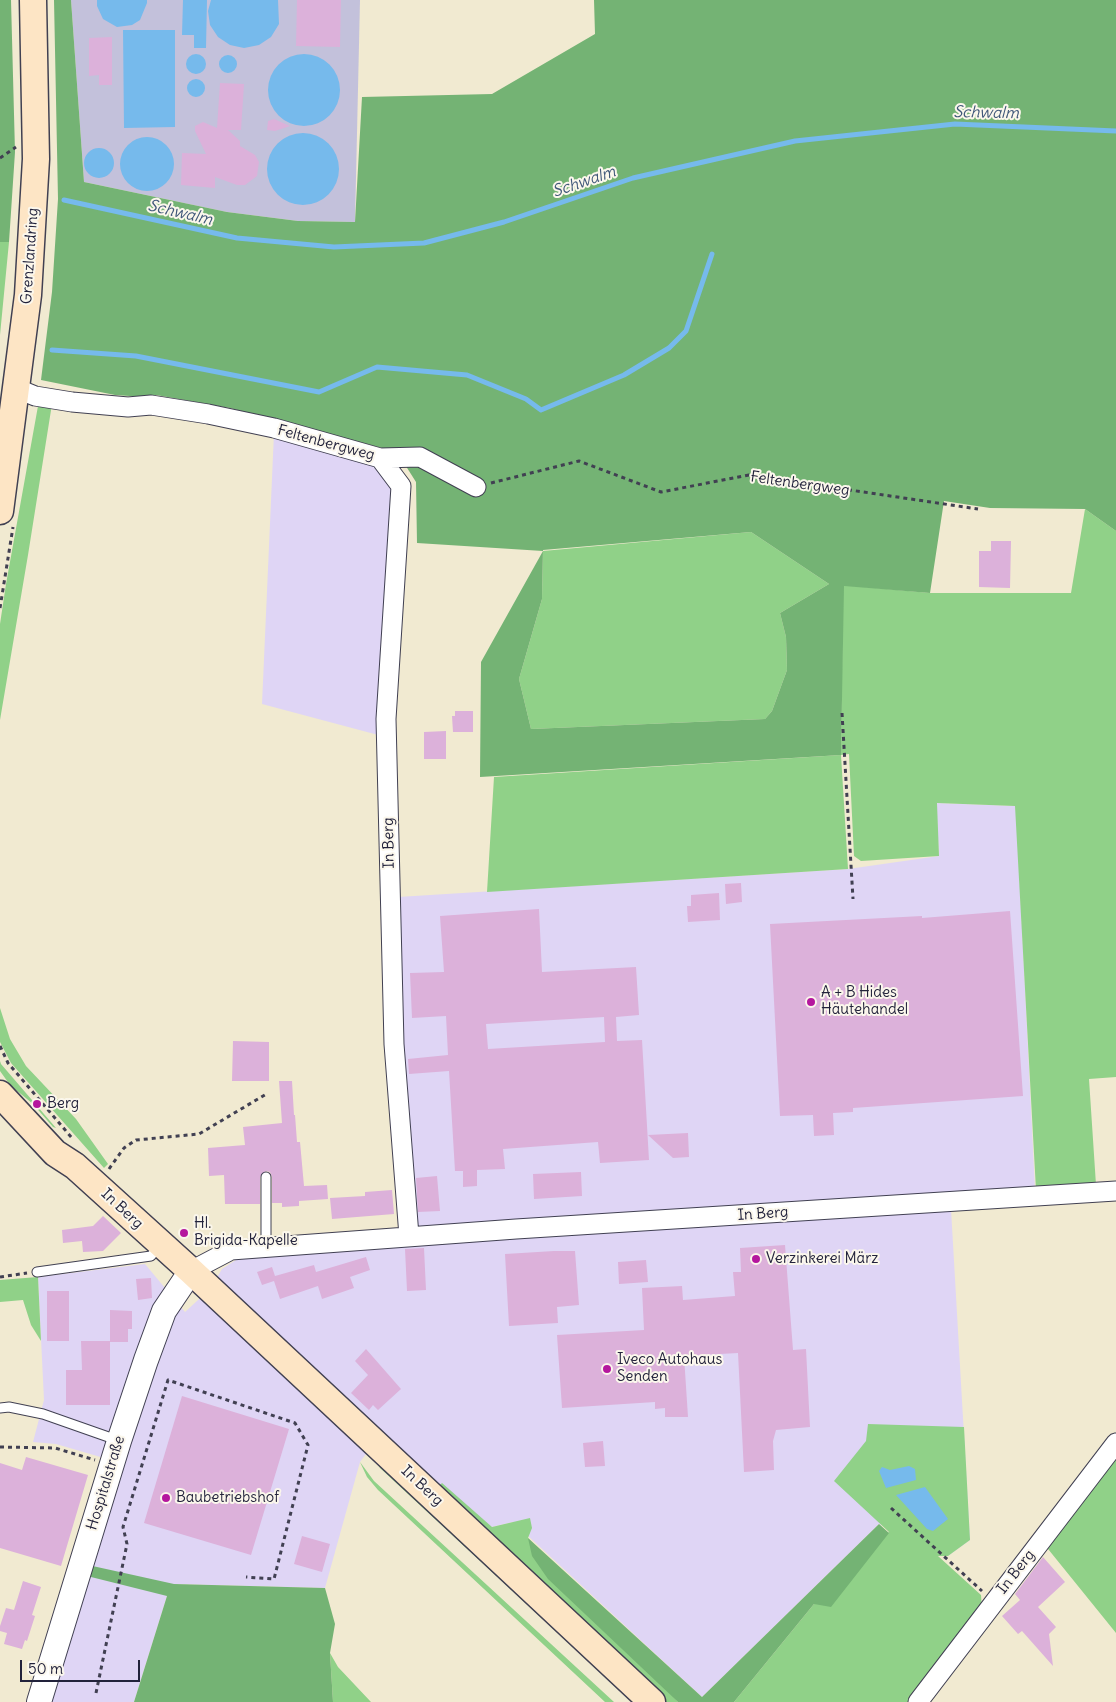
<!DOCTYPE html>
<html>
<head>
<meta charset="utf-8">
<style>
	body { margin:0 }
	#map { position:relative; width:1116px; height:1702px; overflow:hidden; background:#f1ead1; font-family:Delius,sans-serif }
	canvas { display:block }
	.scale { position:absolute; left:20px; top:1660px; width:120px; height:22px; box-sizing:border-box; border:2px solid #22223b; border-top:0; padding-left:6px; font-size:15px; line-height:18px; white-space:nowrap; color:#22223b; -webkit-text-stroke:4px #fbf7ec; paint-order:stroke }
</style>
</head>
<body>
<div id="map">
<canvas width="1116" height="1702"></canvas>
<div class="scale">50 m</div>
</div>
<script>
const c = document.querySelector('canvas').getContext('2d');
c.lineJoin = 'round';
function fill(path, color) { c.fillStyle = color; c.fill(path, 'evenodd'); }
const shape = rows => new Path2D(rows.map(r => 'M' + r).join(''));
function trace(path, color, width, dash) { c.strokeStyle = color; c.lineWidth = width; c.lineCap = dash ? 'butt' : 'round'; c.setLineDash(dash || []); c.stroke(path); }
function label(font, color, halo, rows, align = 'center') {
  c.font = font + ' Delius,sans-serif'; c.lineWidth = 4; c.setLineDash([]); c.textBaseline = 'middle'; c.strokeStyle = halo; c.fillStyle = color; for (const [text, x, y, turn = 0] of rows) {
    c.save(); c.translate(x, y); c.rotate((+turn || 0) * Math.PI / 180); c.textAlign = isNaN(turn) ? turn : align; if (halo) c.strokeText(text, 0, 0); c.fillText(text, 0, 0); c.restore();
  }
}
fill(shape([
	[274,433,379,460,399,488,382,736,262,704],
	[936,803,1016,806,1035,1189,951,1209,970,1540,948,1556,879,1524,702,1697,513,1522,479,1530,380,1435,360,1462,325,1588,175,1584,167,1596,134,1702,49,1702,121,1463,56,1444,33,1442,44,1400,38,1277,145,1264,185,1312,210,1289,222,1269,236,1260,276,1254,412,1242,399,1032,398,897,848,869,939,856]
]), '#dfd5f5');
fill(shape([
	[71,0,360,0,355,222,298,221,227,212,84,182]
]), '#c3c1db');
fill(shape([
	[0,242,9,242,0,335],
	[52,404,28,555,0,720,0,624,6,584,38,406],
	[1085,509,1116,531,1116,1077,1089,1079,1096,1185,1036,1190,1015,806,937,803,939,856,861,861,854,856,849,754,841,755,848,869,487,892,494,777,841,755,843,585,930,593,1071,593],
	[751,532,829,584,780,613,786,637,787,670,772,711,765,719,531,729,519,679,542,599,543,551],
	[0,1008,10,1039,26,1066,76,1119,108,1164,104,1168,11,1063,0,1042],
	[0,1061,1,1064,56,1128,53,1127,33,1104,10,1085,0,1071],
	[38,1277,41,1341,31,1325,23,1300,0,1302,0,1280],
	[868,1424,964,1427,970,1540,948,1556,938,1556,981,1595,982,1610,913,1702,734,1702,814,1604,889,1532,834,1481,866,1441],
	[1116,1450,1116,1633,1044,1544],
	[372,1455,642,1702,632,1702,380,1468],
	[360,1462,374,1481,614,1702,605,1702,378,1490,367,1477],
	[442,1483,492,1527,530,1518,532,1528,528,1538,678,1702,664,1702,436,1489],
	[330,1653,338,1667,371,1702,333,1702]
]), '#90d188');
fill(shape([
	[0,0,11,0,15,152,9,242,0,242],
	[54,0,71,0,84,182,227,212,298,221,355,222,362,97,492,94,595,34,594,0,1116,0,1116,531,1085,509,990,508,944,501,930,593,844,586,841,755,480,777,481,662,543,551,417,543,416,482,397,452,230,408,156,395,144,397,115,395,41,380,52,292,58,199],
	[751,532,829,584,780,613,786,637,787,670,772,711,765,719,531,729,519,679,542,599,543,550],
	[879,1524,889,1533,831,1607,814,1604,734,1702,678,1702,548,1579,532,1556,528,1538,702,1697],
	[88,1565,174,1584,325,1588,335,1624,330,1653,333,1702,134,1702,167,1596,83,1575]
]), '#74b374');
fill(shape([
	[97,0,147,0,147,3,140,20,132,25,117,27,103,19,97,6],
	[183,0,207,0,206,48,194,48,194,35,182,35],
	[211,0,278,0,279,24,271,37,259,45,244,48,230,45,218,37,210,25,208,11],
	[123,30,175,30,175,127,124,128],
	'268 90a36 36 0 1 1 72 0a36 36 0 1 1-72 0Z',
	'186 64a10 10 0 1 1 20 0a10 10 0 1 1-20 0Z',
	'219 64a9 9 0 1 1 18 0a9 9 0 1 1-18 0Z',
	'187 88a9 9 0 1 1 18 0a9 9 0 1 1-18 0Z',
	'267 169a36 36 0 1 1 72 0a36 36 0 1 1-72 0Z',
	'120 164a27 27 0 1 1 54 0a27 27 0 1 1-54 0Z',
	'84 163a15 15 0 1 1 30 0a15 15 0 1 1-30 0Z',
	[909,1466,915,1469,916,1480,886,1488,879,1471,882,1467,890,1470],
	[925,1487,948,1519,933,1531,927,1529,896,1495]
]), '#76baec');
trace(shape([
	[64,200,237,238,334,247,424,243,504,222,633,178,795,141,955,124,1116,131],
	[52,350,136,356,319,392,377,367,467,375,526,399,541,410,624,375,669,348,686,331,712,254]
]), '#76baec', 5);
fill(shape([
	[297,0,341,0,340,47,296,46],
	[112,37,112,85,99,85,99,75,89,76,89,38],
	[220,83,244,84,241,130,228,130,240,141,240,146,255,155,259,162,257,176,245,185,237,185,215,177,215,188,181,185,182,153,206,154,195,131,195,126,203,122,217,128],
	[274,119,290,126,275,131,267,130,268,121],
	[991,541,1011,541,1010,588,979,587,979,551,991,551],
	[455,711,473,711,473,732,453,732,452,716,455,716],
	[446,731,446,759,424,759,424,732],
	[741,883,742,902,726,904,725,884],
	[719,893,720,920,688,922,687,906,691,906,691,895],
	[539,909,542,972,636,967,639,1015,616,1017,617,1041,642,1040,649,1160,600,1163,598,1142,503,1149,505,1169,477,1170,477,1186,463,1187,463,1171,455,1171,449,1071,409,1074,408,1059,448,1055,446,1016,412,1018,410,973,444,972,440,916],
	[604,1017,605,1042,488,1049,486,1024],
	[1010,911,1023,1096,853,1108,853,1112,833,1113,834,1135,814,1136,813,1115,780,1116,770,924,922,916,922,918],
	[233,1041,269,1042,269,1081,232,1081],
	[279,1081,292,1081,294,1115,295,1115,297,1142,300,1142,304,1186,327,1185,328,1199,299,1201,299,1206,282,1207,282,1203,272,1203,272,1177,270,1172,266,1171,260,1177,260,1204,225,1204,224,1175,209,1176,208,1148,245,1145,243,1127,282,1123],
	[688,1133,689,1157,673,1158,648,1135],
	[581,1172,582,1196,534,1199,533,1174],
	[437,1176,440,1211,418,1212,416,1178],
	[392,1190,394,1214,332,1219,330,1198,365,1196,365,1192],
	[103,1216,121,1233,103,1251,83,1252,82,1241,63,1243,62,1230,93,1226],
	[785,1245,793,1350,806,1349,810,1427,776,1430,773,1441,774,1470,744,1472,738,1353,684,1356,688,1417,665,1417,665,1408,655,1409,655,1402,562,1408,557,1335,644,1330,642,1288,682,1286,683,1300,735,1296,733,1272,741,1272,740,1248],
	[424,1248,426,1290,407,1291,405,1249],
	[554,1251,575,1251,579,1305,557,1307,558,1323,509,1326,505,1254],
	[366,1257,370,1270,350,1277,354,1288,322,1299,318,1286,280,1299,274,1281,262,1285,257,1272,272,1267,275,1276,314,1265,316,1272],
	[646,1260,648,1282,619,1284,618,1262],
	[151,1278,152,1298,138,1300,136,1279],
	[47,1291,69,1291,69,1341,47,1341],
	[110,1310,132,1311,132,1329,128,1329,128,1342,110,1342],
	[81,1341,110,1341,110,1405,66,1405,66,1370,82,1370],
	[366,1349,401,1389,378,1410,373,1405,369,1410,351,1393,368,1375,355,1361],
	[182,1396,289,1429,251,1555,144,1523],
	[603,1441,605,1466,585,1467,583,1443],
	[26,1457,88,1475,61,1566,0,1548,0,1463,22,1470],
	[302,1536,330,1544,322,1572,294,1564],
	[1043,1557,1065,1582,1038,1607,1056,1627,1049,1634,1053,1666,1022,1631,1018,1634,1002,1616,1020,1600,1015,1594],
	[23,1581,41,1587,32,1615,35,1616,27,1641,25,1640,22,1649,4,1644,7,1633,0,1631,0,1626,6,1608,14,1610]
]), '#dcb1da');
const service = shape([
	[266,1177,266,1247],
	[37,1272,151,1256,160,1245],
	[0,1408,9,1407,43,1414,117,1440]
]);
const minor = shape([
	[18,389,35,396,72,402,128,407,151,405,208,414,274,428,380,458,420,457,476,487],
	[380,458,401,486,386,719,394,1044,409,1236],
	[191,1271,231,1250,516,1229,1116,1191],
	[918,1702,1116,1443]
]);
const tertiary = shape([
	[39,1702,119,1441,146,1360,164,1311,191,1271]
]);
const secondary = shape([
	[0,511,28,295,36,159,33,0],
	[0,1094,55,1153,75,1166,191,1271,652,1702]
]);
trace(service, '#414052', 11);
trace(minor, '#414052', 21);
trace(tertiary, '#414052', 26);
trace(secondary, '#414052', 29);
trace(shape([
	[0,158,16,147],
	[491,483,579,461,661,492,749,475,978,509],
	[0,608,13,527],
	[842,713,853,899],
	[0,1046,8,1063,72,1138],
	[109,1169,124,1148,136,1140,199,1134,268,1093],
	[0,1277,27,1273],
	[0,1447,55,1448,95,1460],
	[891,1508,982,1591],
	[96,1693,127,1544,123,1527,168,1380,295,1423,308,1445,274,1579,246,1577]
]), '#414052', 3, [4, 4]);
trace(service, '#fff', 9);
trace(minor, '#fff', 19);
trace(tertiary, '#fff', 24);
trace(secondary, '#fde5c5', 26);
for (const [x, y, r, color] of [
	[811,1002,5,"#b5179e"],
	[37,1104,5,"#b5179e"],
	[184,1233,5,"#b5179e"],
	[756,1259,5,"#b5179e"],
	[607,1369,5,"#b5179e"],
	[166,1498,5,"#b5179e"]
]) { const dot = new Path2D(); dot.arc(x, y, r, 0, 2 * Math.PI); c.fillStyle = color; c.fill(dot); trace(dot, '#fbf7ec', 2); }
label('15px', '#22223b', '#fbf7ec', [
	["Grenzlandring",30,256,-86],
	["Feltenbergweg",326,443,15],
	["Feltenbergweg",800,484,8],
	["In Berg",389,843,-91],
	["In Berg",122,1209,43],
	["In Berg",763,1214,-4],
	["Hospitalstraße",106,1483,-73],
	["In Berg",422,1486,43],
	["In Berg",1016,1572,-52]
]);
label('15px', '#22223b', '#fbf7ec', [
	["A + B Hides",821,993],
	["Häutehandel",821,1010],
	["Berg",47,1104],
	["Hl.",194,1224],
	["Brigida-Kapelle",194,1241],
	["Verzinkerei März",766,1259],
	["Iveco Autohaus",617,1360],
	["Senden",617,1377],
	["Baubetriebshof",176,1498]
], 'left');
label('italic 16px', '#3f5779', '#fbf7ec', [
	["Schwalm",986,113,1],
	["Schwalm",584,182,-19],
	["Schwalm",180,213,13]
]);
</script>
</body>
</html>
